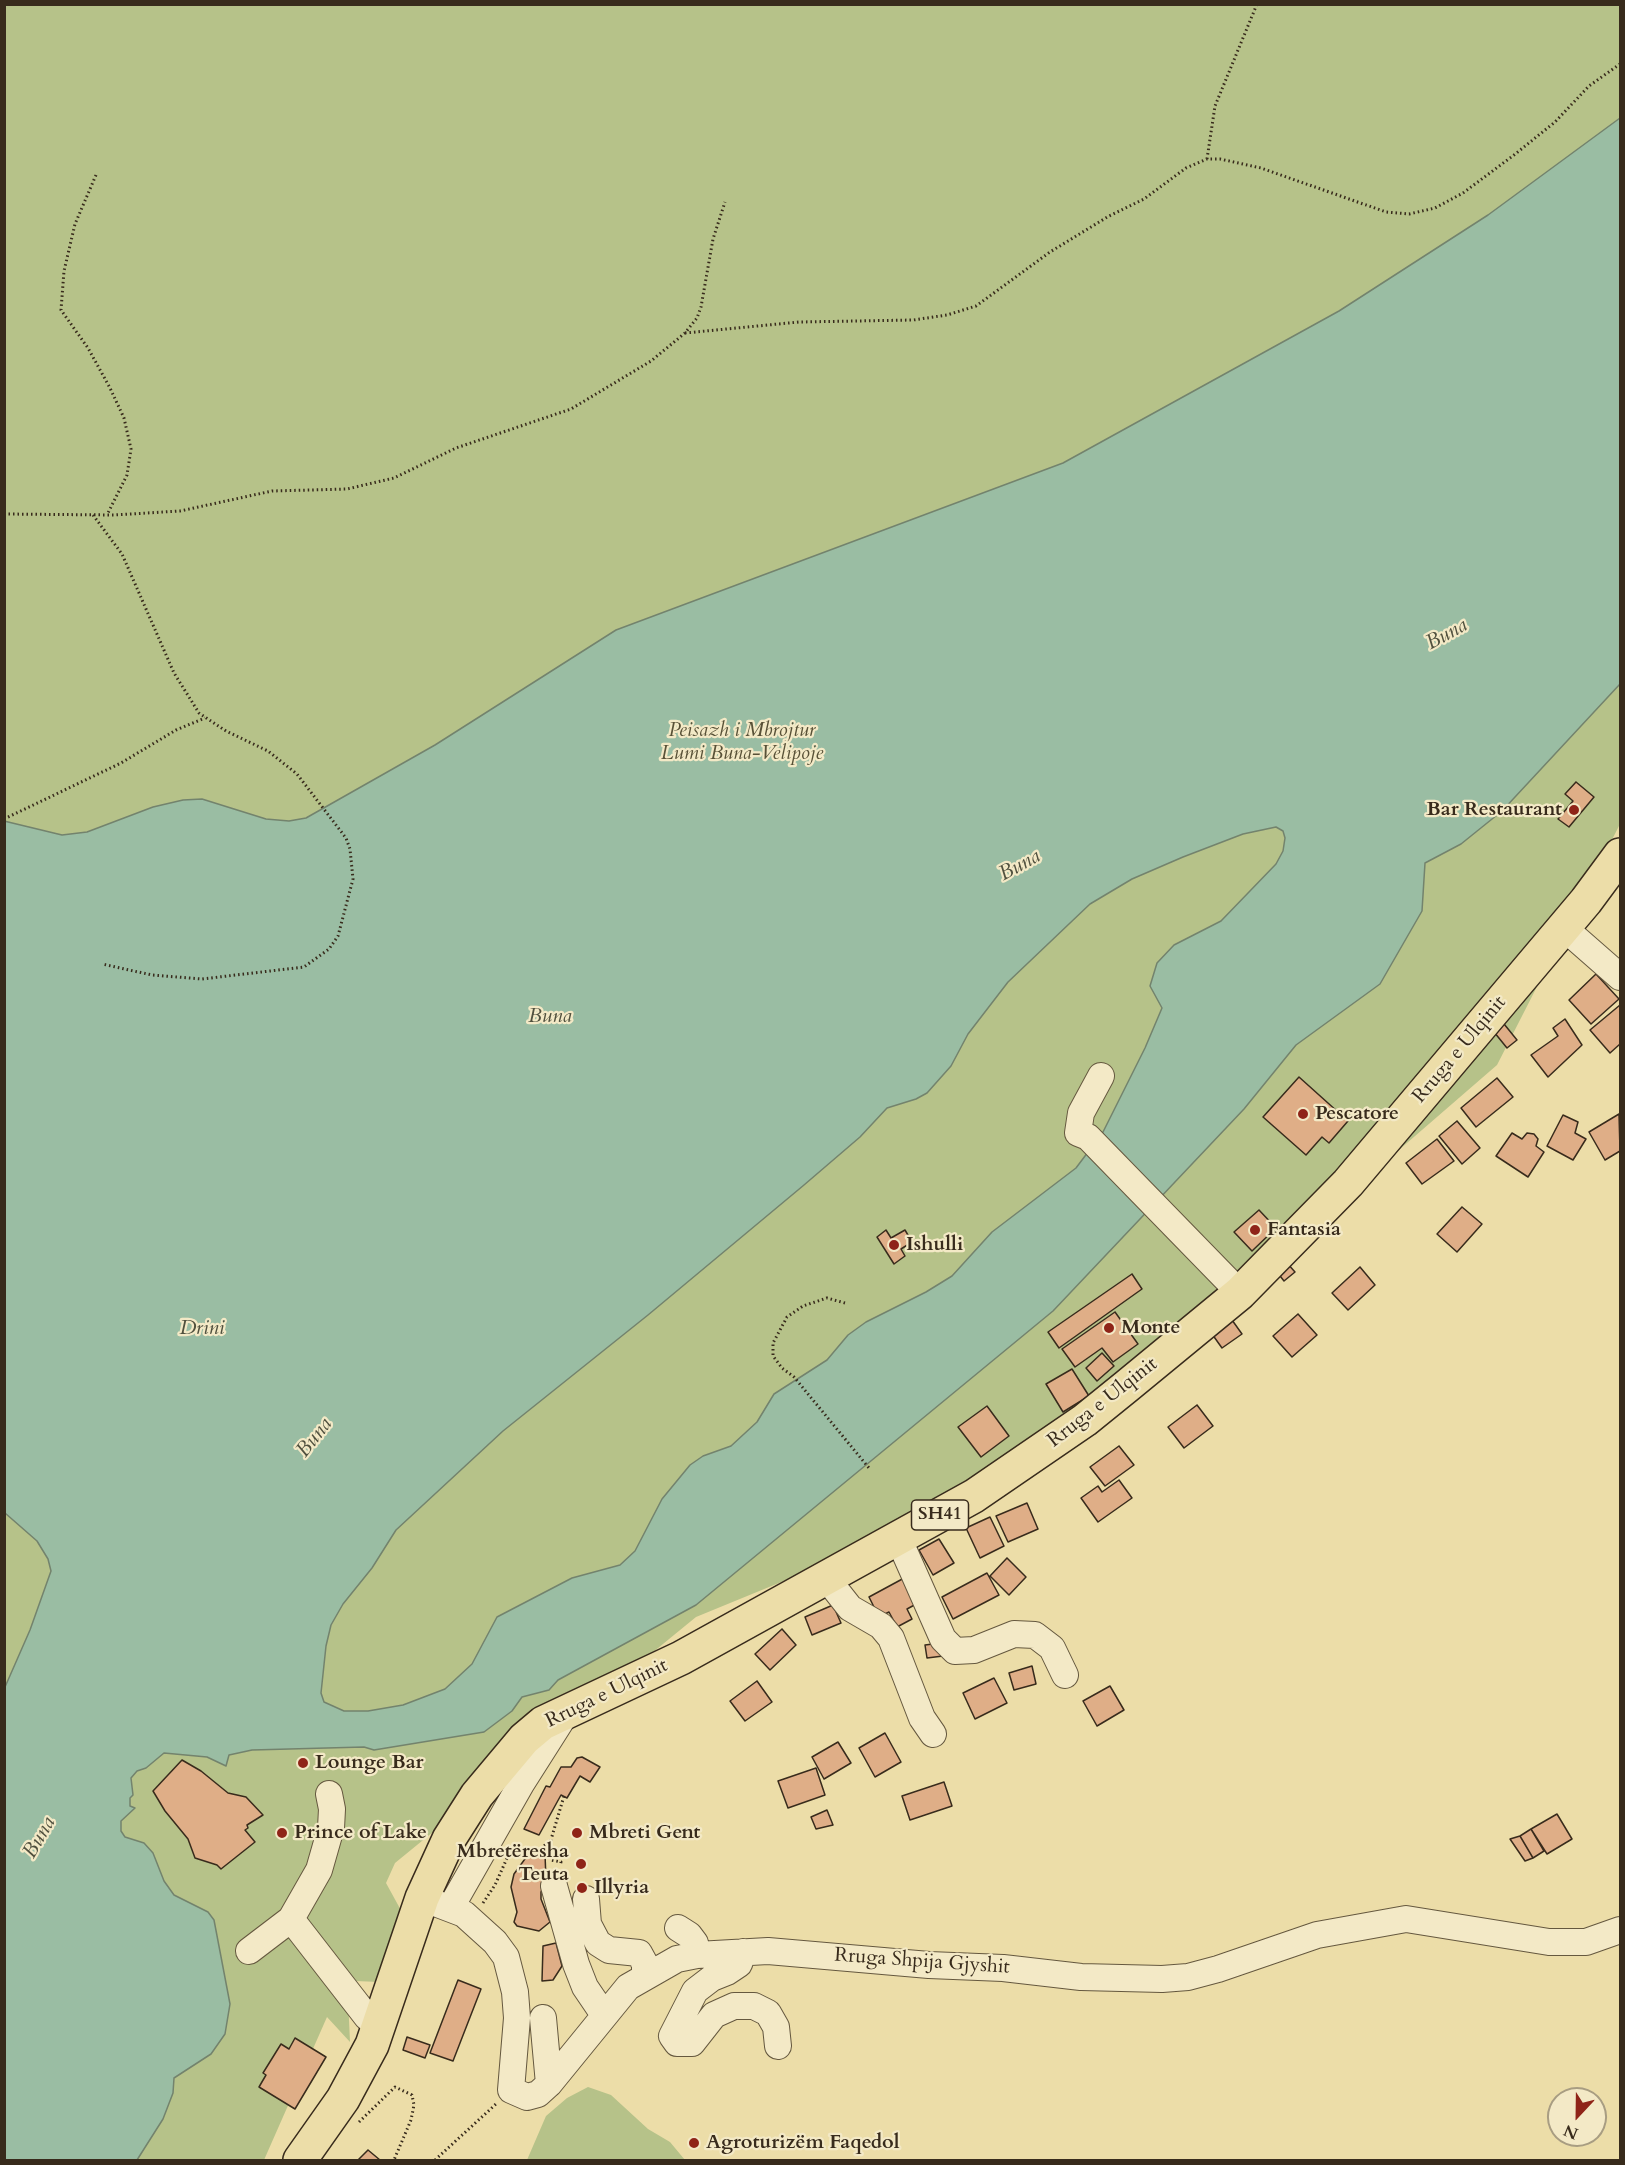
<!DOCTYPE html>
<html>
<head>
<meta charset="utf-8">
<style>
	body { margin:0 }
	#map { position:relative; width:1625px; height:2165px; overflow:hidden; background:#ecdda8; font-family:Cardo,serif }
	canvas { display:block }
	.frame { position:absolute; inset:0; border:6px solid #382b1c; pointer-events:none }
	.north { position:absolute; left:1547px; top:2087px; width:60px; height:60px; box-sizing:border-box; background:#f3e9c6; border:2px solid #a89d82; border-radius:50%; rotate:202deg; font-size:16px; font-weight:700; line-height:24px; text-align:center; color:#382b1c }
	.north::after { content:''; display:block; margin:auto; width:21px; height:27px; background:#8f2418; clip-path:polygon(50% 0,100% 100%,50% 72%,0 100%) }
</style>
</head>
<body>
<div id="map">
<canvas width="1625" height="2165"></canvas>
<div class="frame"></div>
<div class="north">N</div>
</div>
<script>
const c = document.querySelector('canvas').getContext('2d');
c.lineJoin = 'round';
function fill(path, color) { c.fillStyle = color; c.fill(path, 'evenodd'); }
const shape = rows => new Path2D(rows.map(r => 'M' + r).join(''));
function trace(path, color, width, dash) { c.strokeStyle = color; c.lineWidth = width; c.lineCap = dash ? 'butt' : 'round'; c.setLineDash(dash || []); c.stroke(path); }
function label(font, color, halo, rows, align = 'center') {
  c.font = font + ' Cardo,serif'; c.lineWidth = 4.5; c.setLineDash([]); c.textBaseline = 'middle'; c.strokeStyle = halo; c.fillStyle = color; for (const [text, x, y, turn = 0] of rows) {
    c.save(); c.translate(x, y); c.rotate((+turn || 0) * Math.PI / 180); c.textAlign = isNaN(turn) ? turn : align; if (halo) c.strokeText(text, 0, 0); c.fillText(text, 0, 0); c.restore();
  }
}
fill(shape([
	[5,5,1620,5,1620,824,1497,1065,1153,1363,908,1530,696,1617,395,1863,386,1883,403,1914,380,1982,355,1981,348,1998,350,2042,327,2017,264,2160,5,2160],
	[588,2087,611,2095,648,2129,670,2142,685,2160,527,2160,546,2116,567,2098]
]), '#b6c289');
const water = shape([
	[1620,118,1620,684,1502,811,1461,844,1425,863,1422,911,1380,984,1296,1045,1244,1109,1053,1311,696,1605,558,1680,549,1690,522,1697,512,1711,484,1732,374,1750,364,1747,252,1750,229,1755,226,1766,207,1757,164,1753,146,1768,137,1771,131,1778,133,1795,130,1798,130,1806,135,1808,121,1821,121,1831,125,1837,144,1843,153,1853,164,1881,174,1895,208,1912,214,1920,230,2004,225,2034,211,2054,174,2078,173,2093,163,2119,137,2160,5,2160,5,1687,30,1630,51,1571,48,1559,37,1541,5,1513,4,821,62,835,87,832,153,807,183,800,202,799,266,819,289,821,306,818,435,745,616,630,1063,463,1339,311,1488,215,1620,118],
	[1276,827,1283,831,1285,838,1283,851,1276,864,1221,921,1174,945,1157,963,1150,986,1162,1008,1145,1048,1103,1132,1076,1168,992,1232,952,1276,926,1292,866,1322,848,1335,827,1360,774,1394,757,1422,731,1446,703,1456,690,1465,662,1499,635,1551,620,1565,572,1578,497,1617,472,1664,445,1689,403,1705,368,1711,344,1711,324,1702,321,1693,326,1646,331,1625,343,1604,372,1568,396,1530,503,1431,648,1315,804,1185,860,1137,887,1108,916,1099,927,1093,951,1066,968,1034,1008,982,1090,904,1132,879,1183,857,1243,834,1276,827]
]);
fill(water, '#9abda3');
trace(water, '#73836d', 1.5);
const building = shape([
	[1576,782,1594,797,1569,827,1558,819,1573,801,1565,794,1576,782],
	[1596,974,1619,999,1591,1024,1569,1000,1596,974],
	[1620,1005,1620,1044,1610,1053,1590,1030,1620,1005],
	[1500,1019,1517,1040,1507,1048,1490,1027,1500,1019],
	[1565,1019,1582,1045,1548,1077,1531,1055,1558,1036,1553,1028,1565,1019],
	[1299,1077,1348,1121,1329,1143,1322,1137,1306,1155,1263,1117,1299,1077],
	[1497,1078,1513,1097,1476,1127,1461,1108,1497,1078],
	[1619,1114,1620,1151,1605,1160,1589,1132,1619,1114],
	[1563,1115,1578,1122,1575,1133,1586,1139,1573,1160,1547,1146,1563,1115],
	[1457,1121,1480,1148,1462,1164,1439,1136,1457,1121],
	[1512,1133,1522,1139,1527,1133,1534,1134,1538,1139,1536,1146,1544,1152,1528,1177,1496,1156,1512,1133],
	[1437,1139,1454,1161,1422,1184,1406,1163,1437,1139],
	[1462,1207,1482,1224,1457,1252,1437,1234,1462,1207],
	[1259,1210,1276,1228,1252,1251,1234,1232,1259,1210],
	[886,1230,891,1238,905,1230,912,1242,901,1249,905,1256,894,1264,877,1237,886,1230],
	[1287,1263,1295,1272,1284,1281,1277,1272,1287,1263],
	[1360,1267,1375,1285,1348,1310,1332,1293,1360,1267],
	[1132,1274,1142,1289,1059,1348,1048,1332,1132,1274],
	[1115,1312,1138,1344,1113,1362,1102,1348,1075,1367,1062,1349,1115,1312],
	[1298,1314,1317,1335,1292,1357,1273,1336,1298,1314],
	[1232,1320,1242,1334,1222,1348,1212,1334,1232,1320],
	[1102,1353,1114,1366,1097,1381,1086,1368,1102,1353],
	[1072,1369,1089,1396,1063,1412,1046,1384,1072,1369],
	[1197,1405,1213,1426,1184,1448,1168,1427,1197,1405],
	[987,1406,1009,1436,981,1457,958,1427,987,1406],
	[1119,1446,1134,1465,1105,1486,1090,1467,1119,1446],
	[1119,1480,1132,1498,1098,1522,1081,1498,1098,1486,1102,1492,1119,1480],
	[1027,1503,1038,1529,1008,1542,996,1516,1027,1503],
	[990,1517,1004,1546,980,1558,966,1528,990,1517],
	[939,1539,954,1563,933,1575,919,1550,939,1539],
	[1007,1558,1026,1577,1009,1595,990,1576,1007,1558],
	[987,1573,999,1595,953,1619,942,1597,987,1573],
	[906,1577,920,1602,907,1609,912,1619,897,1627,889,1612,879,1617,869,1597,906,1577],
	[833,1605,841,1623,812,1635,805,1617,833,1605],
	[782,1629,796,1645,770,1670,755,1654,782,1629],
	[941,1643,943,1656,927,1658,925,1645,941,1643],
	[1032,1666,1036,1684,1014,1690,1009,1673,1032,1666],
	[994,1678,1007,1703,975,1719,963,1693,994,1678],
	[757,1681,772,1702,745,1721,730,1701,757,1681],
	[1110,1686,1124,1710,1097,1726,1083,1701,1110,1686],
	[885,1733,901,1762,875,1777,859,1748,885,1733],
	[838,1742,851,1763,824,1779,812,1757,838,1742],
	[582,1757,600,1767,590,1782,580,1776,567,1798,561,1795,539,1835,524,1829,546,1786,550,1787,561,1767,571,1767,577,1758,582,1757],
	[182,1760,201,1771,228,1793,246,1797,263,1815,247,1825,248,1828,245,1830,255,1842,221,1869,217,1865,195,1858,188,1839,165,1811,153,1791,182,1760],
	[816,1768,825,1795,788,1808,778,1781,816,1768],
	[944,1782,952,1806,910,1820,902,1796,944,1782],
	[827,1810,833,1825,816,1829,811,1817,827,1810],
	[1557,1814,1572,1839,1547,1854,1531,1829,1557,1814],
	[1531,1829,1544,1851,1533,1858,1520,1836,1531,1829],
	[1520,1836,1533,1858,1525,1861,1510,1839,1520,1836],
	[530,1852,545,1854,546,1880,541,1892,541,1899,550,1922,539,1931,517,1926,514,1922,517,1912,511,1887,514,1874,530,1852],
	[556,1943,562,1966,553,1980,542,1981,543,1946,556,1943],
	[458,1980,481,1989,453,2061,430,2053,458,1980],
	[407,2037,430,2045,425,2058,403,2050,407,2037],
	[295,2038,326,2057,295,2109,259,2087,266,2075,263,2073,281,2044,289,2049,295,2038],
	[368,2150,380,2160,358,2160,368,2150]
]);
fill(building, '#dfae87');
trace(building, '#382b1c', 1.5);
const minor = shape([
	[1563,927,1620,977],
	[1101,1076,1081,1113,1078,1133,1088,1137,1240,1293],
	[893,1542,904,1551,943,1639,955,1651,974,1650,1014,1634,1035,1635,1052,1648,1065,1675],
	[830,1577,835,1589,850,1608,881,1626,891,1638,922,1718,933,1734],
	[554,1886,576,1964,585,1987,604,2015],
	[422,1898,464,1914,495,1942,506,1957,515,1992,517,2018,511,2090,527,2097,538,2094,549,2084,628,1987,677,1959,697,1955,768,1951,929,1965,1003,1968,1081,1977,1162,1979,1188,1977,1218,1969,1317,1935,1406,1919,1549,1942,1586,1942,1620,1930],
	[586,1899,588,1924,598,1943,609,1950,639,1953,645,1964,645,1976],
	[451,1907,521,1784,568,1710],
	[291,1919,367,2017,378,2027],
	[678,1928,689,1935,695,1943,697,1955],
	[249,1951,291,1919,319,1870,331,1828,332,1809,329,1794],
	[743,1952,739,1964,727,1972,712,1978,695,1991,672,2036,677,2043,692,2043,714,2015,734,2006,754,2006,768,2013,776,2027,778,2046],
	[543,2018,549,2084]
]);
const major = shape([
	[300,2160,343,2099,372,2045,422,1898,449,1839,477,1795,524,1739,543,1723,681,1658,974,1496,1085,1420,1127,1386,1240,1293,1348,1183,1586,901,1620,855]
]);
trace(minor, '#65583f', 28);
trace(major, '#382b1c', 36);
trace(shape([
	[1207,159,1215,106,1257,4],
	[96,175,75,224,64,271,61,310,88,348,110,388,124,418,131,449,127,475,107,515],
	[685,333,799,322,913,320,947,315,976,306,1050,252,1109,216,1144,199,1186,168,1207,159,1220,159,1261,168,1386,212,1409,214,1435,208,1463,193,1514,155,1555,122,1589,86,1620,64],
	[4,514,114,515,180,511,272,491,347,489,394,478,456,448,571,409,651,361,685,333,697,318,701,307,713,239,725,202],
	[93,515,122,554,174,673,199,713,226,731,268,751,297,774,346,838,350,849,353,879,338,936,329,949,304,967,202,979,152,975,102,964],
	[4,819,121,763,176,730,205,718],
	[845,1303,827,1298,803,1306,787,1317,773,1343,773,1356,782,1368,794,1377,869,1468],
	[550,1843,551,1860,561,1862,560,1866],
	[542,1854,543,1846,550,1843,564,1796],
	[483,1903,495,1885,512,1847,530,1852],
	[359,2122,395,2087,412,2095,414,2105,411,2120,394,2160],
	[435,2160,496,2104]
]), '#382b1c', 3, [1.5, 3]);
trace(minor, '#f3e9c6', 26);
trace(major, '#ecdda8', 33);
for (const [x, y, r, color] of [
	[1574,810,6,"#8f2418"],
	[1303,1114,6,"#8f2418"],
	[1255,1230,6,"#8f2418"],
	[894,1245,6,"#8f2418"],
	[1109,1328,6,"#8f2418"],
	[303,1763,6,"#8f2418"],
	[282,1833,6,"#8f2418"],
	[577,1833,6,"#8f2418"],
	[581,1864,6,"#8f2418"],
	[582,1888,6,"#8f2418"],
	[694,2143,6,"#8f2418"]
]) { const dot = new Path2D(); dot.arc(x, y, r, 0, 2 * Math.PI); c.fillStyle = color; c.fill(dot); trace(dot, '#f3e9c6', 2); }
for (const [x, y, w] of [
	[940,1515,57]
]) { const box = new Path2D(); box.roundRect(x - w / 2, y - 15, w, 30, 4.5); c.fillStyle = '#f3e9c6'; c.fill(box); trace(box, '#382b1c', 1.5); }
label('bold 18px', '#382b1c', null, [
	["SH41",940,1515]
]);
label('italic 20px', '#585137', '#f3e9c6', [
	["Peisazh i Mbrojtur",742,731],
	["Lumi Buna-Velipoje",742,754]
]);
label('bold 20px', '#382b1c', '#f3e9c6', [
	["Bar Restaurant",1562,810,"right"],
	["Pescatore",1315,1114],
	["Fantasia",1267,1230],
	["Ishulli",906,1245],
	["Monte",1121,1328],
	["Lounge Bar",315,1763],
	["Prince of Lake",294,1833],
	["Mbreti Gent",589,1833],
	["Mbretëresha",569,1852,"right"],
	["Teuta",569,1875,"right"],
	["Illyria",594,1888],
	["Agroturizëm Faqedol",706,2143]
], 'left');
label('20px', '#382b1c', '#f3e9c6', [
	["Rruga e Ulqinit",1460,1050,-50],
	["Rruga e Ulqinit",1103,1403,-38],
	["Rruga e Ulqinit",607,1694,-26],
	["Rruga Shpija Gjyshit",922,1962,4]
]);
label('italic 21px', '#50503e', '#f3e9c6', [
	["Buna",1447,635,-29],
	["Buna",1020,866,-29],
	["Buna",550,1017],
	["Drini",202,1329],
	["Buna",315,1438,-52],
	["Buna",40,1838,-60]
]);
</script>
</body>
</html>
